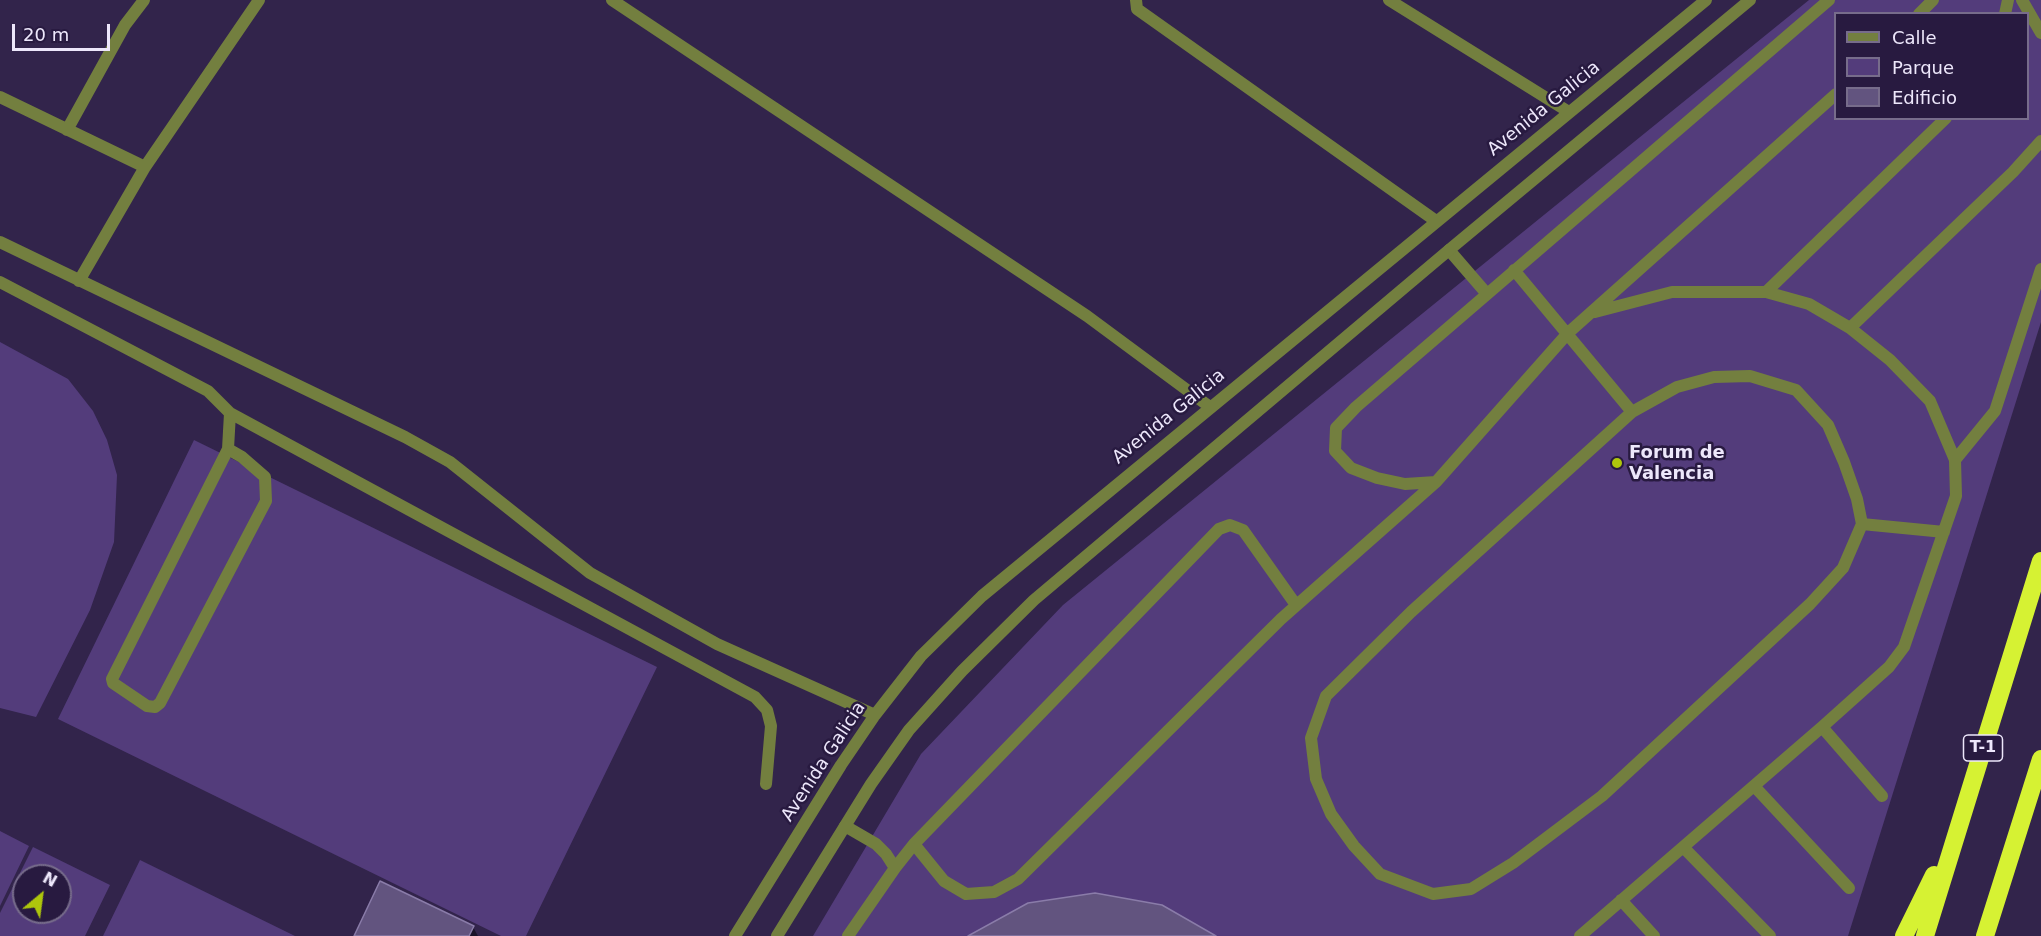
<!DOCTYPE html>
<html>
<head>
<meta charset="utf-8">
<style>
	body { margin:0 }
	#map { position:relative; width:2041px; height:936px; overflow:hidden; background:#32244b; font-family:"DejaVu Sans",sans-serif }
	canvas { display:block }
	.legend { position:absolute; left:1834px; top:12px; width:195px; height:108px; box-sizing:border-box; background:#281a40; border:2px solid #776c8b; margin:0; padding:8px 10px; list-style:none; font-size:18px; color:#ede7fb }
	.legend li { display:flex; align-items:center; gap:12px; height:30px }
	.legend b { width:30px; border:2px solid #776c8b }
	.north { position:absolute; left:12px; top:864px; width:60px; height:60px; box-sizing:border-box; background:#281a40; border:2px solid #776c8b; border-radius:50%; rotate:29deg; font-size:16px; font-weight:700; line-height:24px; text-align:center; color:#ede7fb }
	.north::after { content:''; display:block; margin:auto; width:21px; height:27px; background:#aec60c; clip-path:polygon(50% 0,100% 100%,50% 72%,0 100%) }
	.scale { position:absolute; left:12px; top:24px; width:98px; height:27px; box-sizing:border-box; border:3px solid #ede7fb; border-top:0; padding-left:8px; font-size:18px; line-height:21px; white-space:nowrap; color:#ede7fb; -webkit-text-stroke:4px #281a40; paint-order:stroke }
</style>
</head>
<body>
<div id="map">
<canvas width="2041" height="936"></canvas>
<ul class="legend">
<li><b style="height:8px;background:#737f3f"></b>Calle</li>
<li><b style="height:16px;background:#533c7b"></b>Parque</li>
<li><b style="height:16px;background:#62547f"></b>Edificio</li>
</ul>
<div class="north">N</div>
<div class="scale">20 m</div>
</div>
<script>
const c = document.querySelector('canvas').getContext('2d');
c.lineJoin = 'round';
function fill(path, color) { c.fillStyle = color; c.fill(path, 'evenodd'); }
const shape = rows => new Path2D(rows.map(r => 'M' + r).join(''));
function trace(path, color, width, dash) { c.strokeStyle = color; c.lineWidth = width; c.lineCap = dash ? 'butt' : 'round'; c.setLineDash(dash || []); c.stroke(path); }
function label(font, color, halo, rows, align = 'center') {
  c.font = font + ' "DejaVu Sans",sans-serif'; c.lineWidth = 5; c.setLineDash([]); c.textBaseline = 'middle'; c.strokeStyle = halo; c.fillStyle = color; for (const [text, x, y, turn = 0] of rows) {
    c.save(); c.translate(x, y); c.rotate((+turn || 0) * Math.PI / 180); c.textAlign = isNaN(turn) ? turn : align; if (halo) c.strokeText(text, 0, 0); c.fillText(text, 0, 0); c.restore();
  }
}
fill(shape([
	[1809,0,2041,0,2041,322,1848,936,813,936,921,754,1063,605],
	[1836,14,2028,14,2028,118,1836,118],
	[0,342,68,379,93,411,107,440,117,475,114,542,90,610,36,717,0,708],
	[194,440,657,667,526,936,501,936,58,719],
	[0,831,29,846,0,906],
	[33,847,110,885,85,936,0,936,0,913],
	[24,876,60,876,60,912,24,912],
	[140,860,295,936,103,936]
]), '#533c7b');
fill(shape([
	[473,927,478,936,356,936]
]), '#0007');
const building = shape([
	[380,881,474,926,469,936,354,936,380,881],
	[1095,893,1162,905,1216,936,968,936,1028,903,1095,893]
]);
fill(building, '#62547f');
trace(building, '#8a7ca9', 1.5);
trace(shape([
	[1829,0,1356,407,1336,428,1335,451,1351,468,1377,478,1405,484,1436,482,1568,333,1836,94],
	[2022,0,2041,33],
	[1919,14,1933,0],
	[2005,14,2008,0],
	[1449,250,1487,294],
	[1514,270,1632,412,1677,387,1714,377,1750,376,1796,390,1828,425,1844,462,1857,499,1862,524,1843,568,1810,604,1602,796,1513,863,1471,889,1433,894,1380,874,1354,846,1331,814,1316,779,1311,738,1326,696,1411,612,1632,412],
	[0,282,208,391,230,413,228,449,112,679,113,683,147,706,155,707,160,703,266,501,265,477,242,457,228,449],
	[1766,292,1946,118],
	[1850,328,2013,172,2041,141],
	[230,413,755,697,767,710,771,726,766,784],
	[1955,460,1995,411,2041,269],
	[1862,524,1944,532],
	[1822,727,1882,796],
	[1754,786,1849,888],
	[845,826,876,844,886,854,895,868,848,936],
	[914,844,944,881,966,894,994,892,1018,879,1281,619,1436,482],
	[1683,847,1770,936],
	[895,868,914,844,1219,529,1230,525,1243,530,1296,605],
	[1621,900,1654,936],
	[1580,936,1822,727,1889,667,1904,647,1956,496,1955,460,1930,401,1890,360,1850,328,1809,304,1766,292,1672,292,1595,312]
]), '#737f3f', 12);
trace(shape([
	[612,0,1087,316,1210,407],
	[1136,0,1137,9,1436,221],
	[1389,0,1569,112],
	[0,97,145,167],
	[67,130,125,25,144,0],
	[0,242,405,437,450,462,590,573,717,644,875,715],
	[79,281,145,167,259,0],
	[735,936,841,765,875,715,921,656,982,596,1706,0],
	[777,936,871,784,909,730,962,671,1034,600,1449,250,1750,0]
]), '#737f3f', 12);
trace(shape([
	[1904,936,1934,875],
	[1925,936,2041,561],
	[1985,936,2041,759]
]), '#d6f233', 18);
for (const [x, y, r, color] of [
	[1617,463,6,"#aec60c"]
]) { const dot = new Path2D(); dot.arc(x, y, r, 0, 2 * Math.PI); c.fillStyle = color; c.fill(dot); trace(dot, '#281a40', 2); }
for (const [x, y, w] of [
	[1983,748,39]
]) { const box = new Path2D(); box.roundRect(x - w / 2, y - 13, w, 26, 4.5); c.fillStyle = '#281a40'; c.fill(box); trace(box, '#ede7fb', 1.5); }
label('bold 16px', '#ede7fb', null, [
	["T-1",1983,748]
]);
label('18px', '#ede7fb', '#281a40', [
	["Avenida Galicia",1544,109,-39],
	["Avenida Galicia",1169,417,-39],
	["Avenida Galicia",824,762,-57]
]);
label('bold 18px', '#ede7fb', '#281a40', [
	["Forum de",1629,453],
	["Valencia",1629,474]
], 'left');
</script>
</body>
</html>
